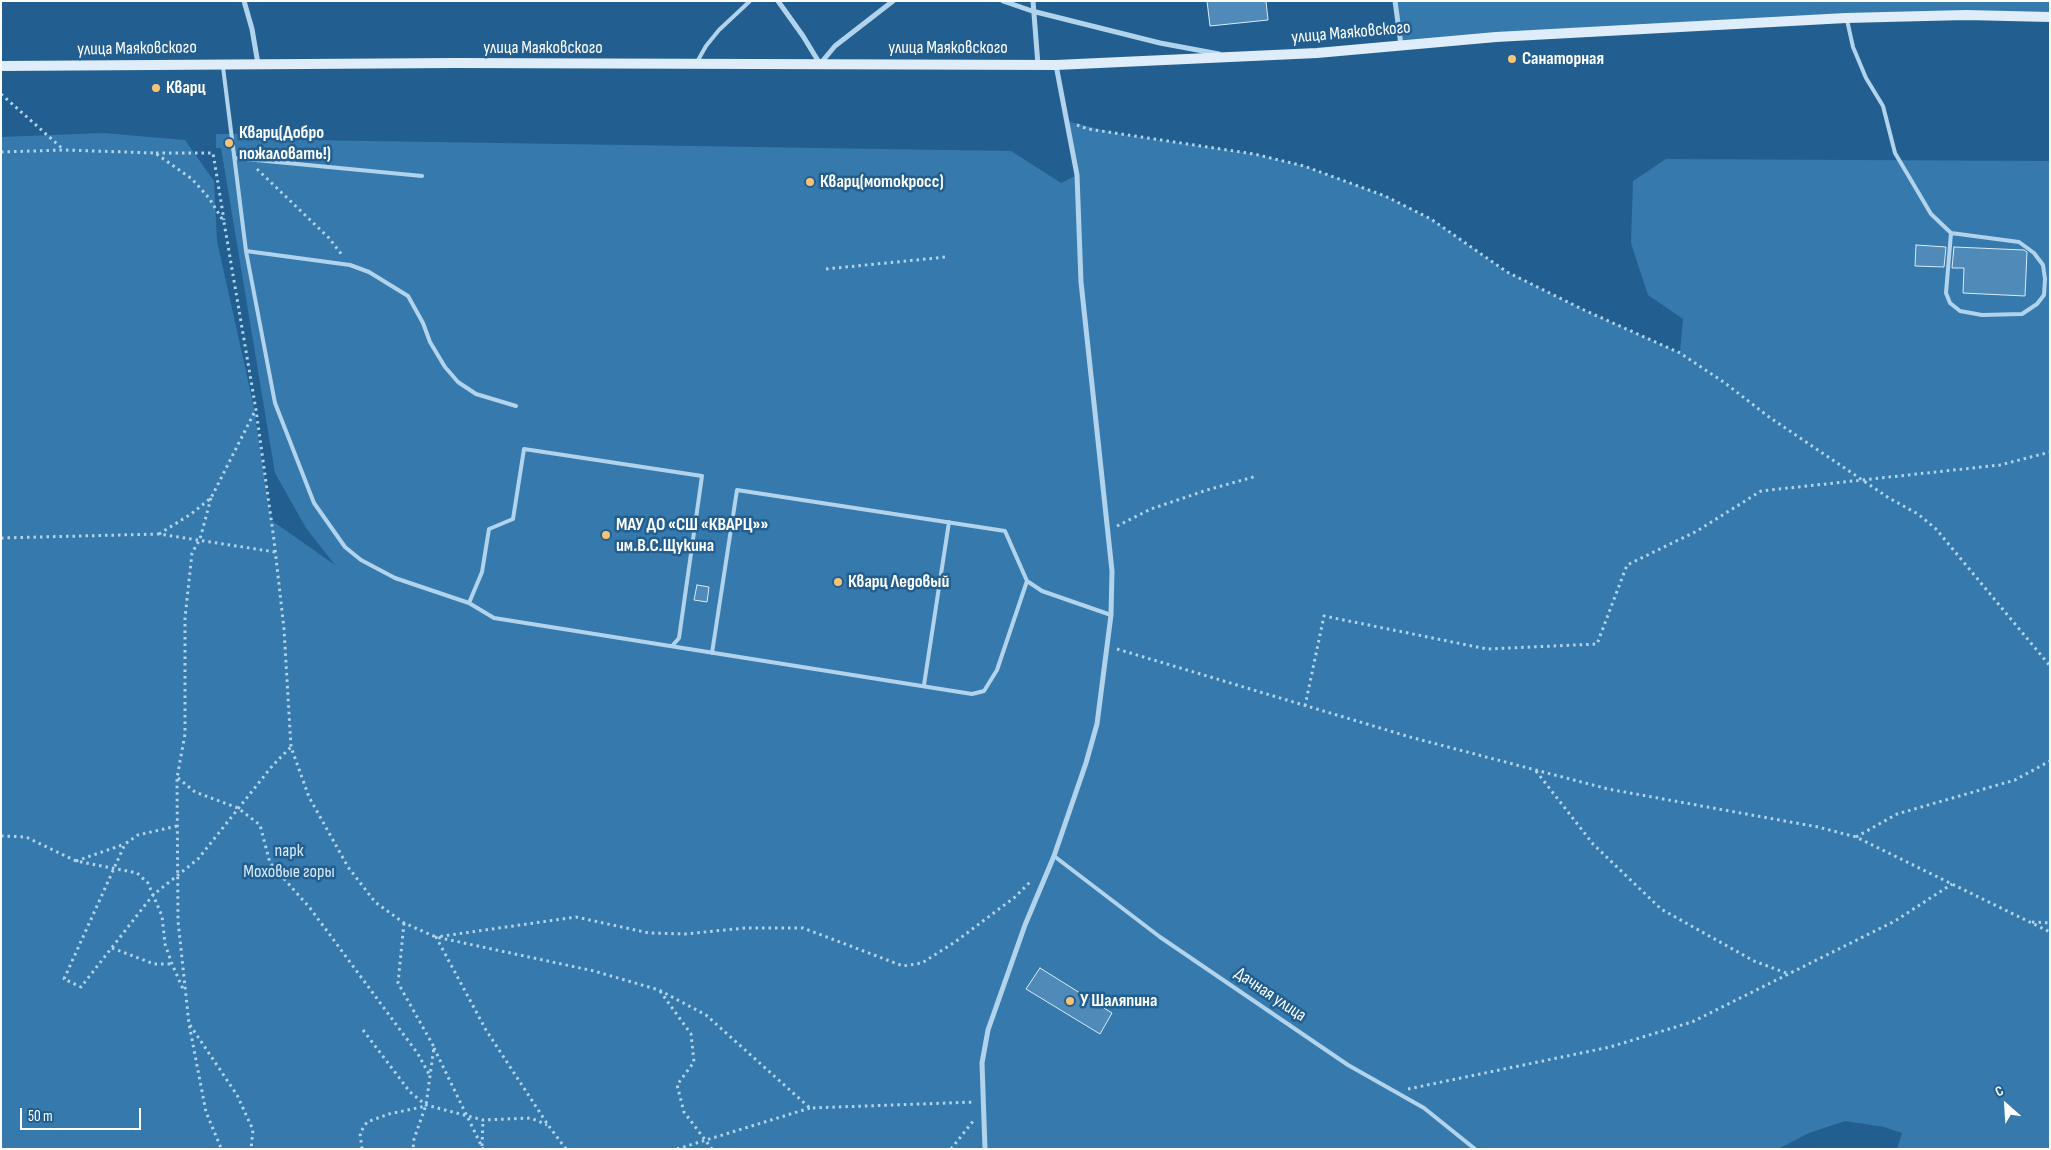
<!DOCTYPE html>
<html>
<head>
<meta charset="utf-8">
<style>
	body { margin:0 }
	#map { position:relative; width:2051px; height:1150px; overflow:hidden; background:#225f90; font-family:"Sofia Sans Condensed",sans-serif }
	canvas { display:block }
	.frame { position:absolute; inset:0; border:2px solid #fff; pointer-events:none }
	.north { position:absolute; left:1981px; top:1080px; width:50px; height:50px; -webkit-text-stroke:4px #225f90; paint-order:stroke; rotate:334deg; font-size:14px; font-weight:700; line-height:20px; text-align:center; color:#fff }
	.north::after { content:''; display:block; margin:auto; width:18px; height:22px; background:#fff; clip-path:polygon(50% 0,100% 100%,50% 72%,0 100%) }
	.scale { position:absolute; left:20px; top:1108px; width:121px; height:22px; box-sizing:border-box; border:2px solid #fff; border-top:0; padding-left:6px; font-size:15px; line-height:18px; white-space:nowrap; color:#fff; -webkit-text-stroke:4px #225f90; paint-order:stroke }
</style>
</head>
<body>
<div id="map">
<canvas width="2051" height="1150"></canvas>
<div class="frame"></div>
<div class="north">С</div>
<div class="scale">50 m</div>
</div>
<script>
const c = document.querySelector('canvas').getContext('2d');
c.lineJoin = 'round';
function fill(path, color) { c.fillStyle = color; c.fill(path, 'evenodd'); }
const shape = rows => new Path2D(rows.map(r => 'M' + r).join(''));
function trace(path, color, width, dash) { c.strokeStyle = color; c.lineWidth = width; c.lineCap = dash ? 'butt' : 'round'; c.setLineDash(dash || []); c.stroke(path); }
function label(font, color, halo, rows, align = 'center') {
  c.font = font + ' "Sofia Sans Condensed",sans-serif'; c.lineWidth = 5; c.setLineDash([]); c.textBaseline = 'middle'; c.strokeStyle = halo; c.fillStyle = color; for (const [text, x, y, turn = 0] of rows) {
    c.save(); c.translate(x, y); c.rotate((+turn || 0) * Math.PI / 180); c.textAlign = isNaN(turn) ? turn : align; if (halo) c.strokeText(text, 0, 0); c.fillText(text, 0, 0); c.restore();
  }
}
fill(shape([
	[1395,1,2050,1,2050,17,1966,15,1401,46],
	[1067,121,1118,134,1254,154,1304,166,1385,196,1431,219,1507,272,1584,310,1680,353,1683,319,1648,295,1631,243,1633,181,1666,159,2050,161,2050,1149,1897,1149,1902,1133,1884,1127,1845,1121,1809,1133,1778,1149,1,1149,1,137,103,133,185,140,214,181,217,241,253,403,271,520,335,565,306,528,275,473,221,148,216,148,216,134,241,134,242,139,1011,151,1061,183,1077,175]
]), '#3679ad');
const building = shape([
	[1207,1,1266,1,1268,20,1210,26,1207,1],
	[1916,245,1946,247,1944,267,1915,266,1916,245],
	[1954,247,2024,250,2027,252,2025,296,1963,293,1964,268,1952,268,1954,247],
	[697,585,709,587,707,602,694,600,697,585],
	[1040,968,1112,1013,1100,1034,1026,989,1040,968]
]);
fill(building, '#4f8ab8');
trace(building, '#d8ebf9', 1);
trace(shape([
	[1,94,64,150],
	[1077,125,1088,129,1254,154,1304,166,1385,196,1431,219,1507,272,1584,310,1680,353,1725,383,1769,417,1889,498,1918,514,1936,529,2050,666],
	[1,152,64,150,155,153,192,179,209,198,224,222,256,410,274,540,284,629,291,747,309,797,348,867,375,902,404,923,436,937,594,971,659,990,706,1015,810,1108,975,1102],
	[156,153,213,153,224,220],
	[257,169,329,238,342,255],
	[826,269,946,257],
	[211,498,200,539,192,553,185,618,185,734,177,778,178,921,189,1024,206,1112,221,1148],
	[1117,526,1151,509,1207,490,1257,476],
	[159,534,191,514,211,498,255,411],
	[1,538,159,534,275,552],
	[1117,649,1410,737,1608,789,1818,827,1856,837,2050,932],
	[1305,706,1324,616,1487,649,1597,644,1627,565,1697,531,1761,491,2000,465,2050,452],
	[1536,771,1593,844,1661,909,1754,961,1789,974],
	[178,778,195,792,238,808,260,825,270,863,310,908,418,1054,430,1076],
	[177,826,138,835,125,844,64,979,81,987,153,895,198,859,273,765,291,747],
	[1,836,26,837,76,861,137,873,148,883,162,916,165,944,172,964,183,989],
	[1856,837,1897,814,2015,780,2050,761],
	[76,861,125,844],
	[2032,922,2050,923],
	[404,923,398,983,434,1047,426,1105,414,1139,413,1149],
	[112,948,154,964,172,964],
	[660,991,691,1034,694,1062,677,1085,684,1112,712,1149],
	[190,1025,237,1095,253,1130,251,1149],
	[363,1030,410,1092,426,1105,483,1120,531,1118,547,1125],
	[434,1048,483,1149],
	[1408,1089,1610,1047,1692,1022,1895,921,1952,884],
	[482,1146,483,1120],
	[362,1149,360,1133,367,1122,389,1114,426,1106],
	[566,1149,548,1125,486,1030,436,937,576,917,649,933,685,934,745,928,803,928,903,966,922,963,955,942,1015,897,1032,880],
	[677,1149,810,1108],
	[951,1149,974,1120]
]), '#b2d3ec', 3, [2.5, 4]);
trace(shape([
	[1847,20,1853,47,1866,78,1883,106,1895,153,1931,214,1951,233,2019,242,2034,253,2043,265,2045,279,2044,295,2037,304,2022,314,1982,315,1960,311,1950,303,1946,293,1951,233],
	[697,62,706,46,719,30,750,1],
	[223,67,246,251,275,403,314,503,345,547,361,560,395,578,469,603,494,618,972,694,984,691,997,670,1027,581],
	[235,158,422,176],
	[246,251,350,265,369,272,408,296,423,323,430,342,445,367,458,382,476,394,516,406],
	[469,603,482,572,489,529,513,519,524,449,702,476,679,638,673,645],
	[712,653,737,490,1005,531,1027,581,1042,591,1111,615],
	[924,685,949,522],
	[1054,856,1160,937,1348,1065,1424,1108,1475,1149]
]), '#b2d3ec', 4);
trace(shape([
	[244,1,252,29,258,64],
	[778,1,803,36,820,64,835,46,893,1],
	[1003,1,1032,11,1160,43,1219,54],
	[1033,1,1038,65],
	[1395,1,1401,45],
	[985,1149,982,1063,988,1030,1025,925,1054,856,1086,763,1097,724,1111,615,1112,571,1081,282,1077,175,1056,65]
]), '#b2d3ec', 5);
trace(shape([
	[1,66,456,63,1056,65,1317,53,1496,37,1846,18,1966,15,2050,17]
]), '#deedf9', 10);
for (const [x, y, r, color] of [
	[1512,59,5,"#f8c374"],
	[156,88,5,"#f8c374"],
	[229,143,5,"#f8c374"],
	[810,182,5,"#f8c374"],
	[606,535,5,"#f8c374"],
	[838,582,5,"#f8c374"],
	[1070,1001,5,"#f8c374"]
]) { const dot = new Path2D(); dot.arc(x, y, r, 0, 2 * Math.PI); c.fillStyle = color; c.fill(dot); trace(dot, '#225f90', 2); }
label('18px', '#fff', '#225f90', [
	["улица Маяковского",1351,33,-5],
	["улица Маяковского",543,48],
	["улица Маяковского",948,48],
	["улица Маяковского",137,49,-1],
	["Дачная улица",1270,995,34]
]);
label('bold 18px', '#fff', '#225f90', [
	["Санаторная",1522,59],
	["Кварц",166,88],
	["Кварц(Добро",239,133],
	["пожаловать!)",239,154],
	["Кварц(мотокросс)",820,182],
	["МАУ ДО «СШ «КВАРЦ»»",616,525],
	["им.В.С.Щукина",616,546],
	["Кварц Ледовый",848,582],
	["У Шаляпина",1080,1001]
], 'left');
label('18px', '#d8ebf9', '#225f90', [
	["парк",289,851],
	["Моховые горы",289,872]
]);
</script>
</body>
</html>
